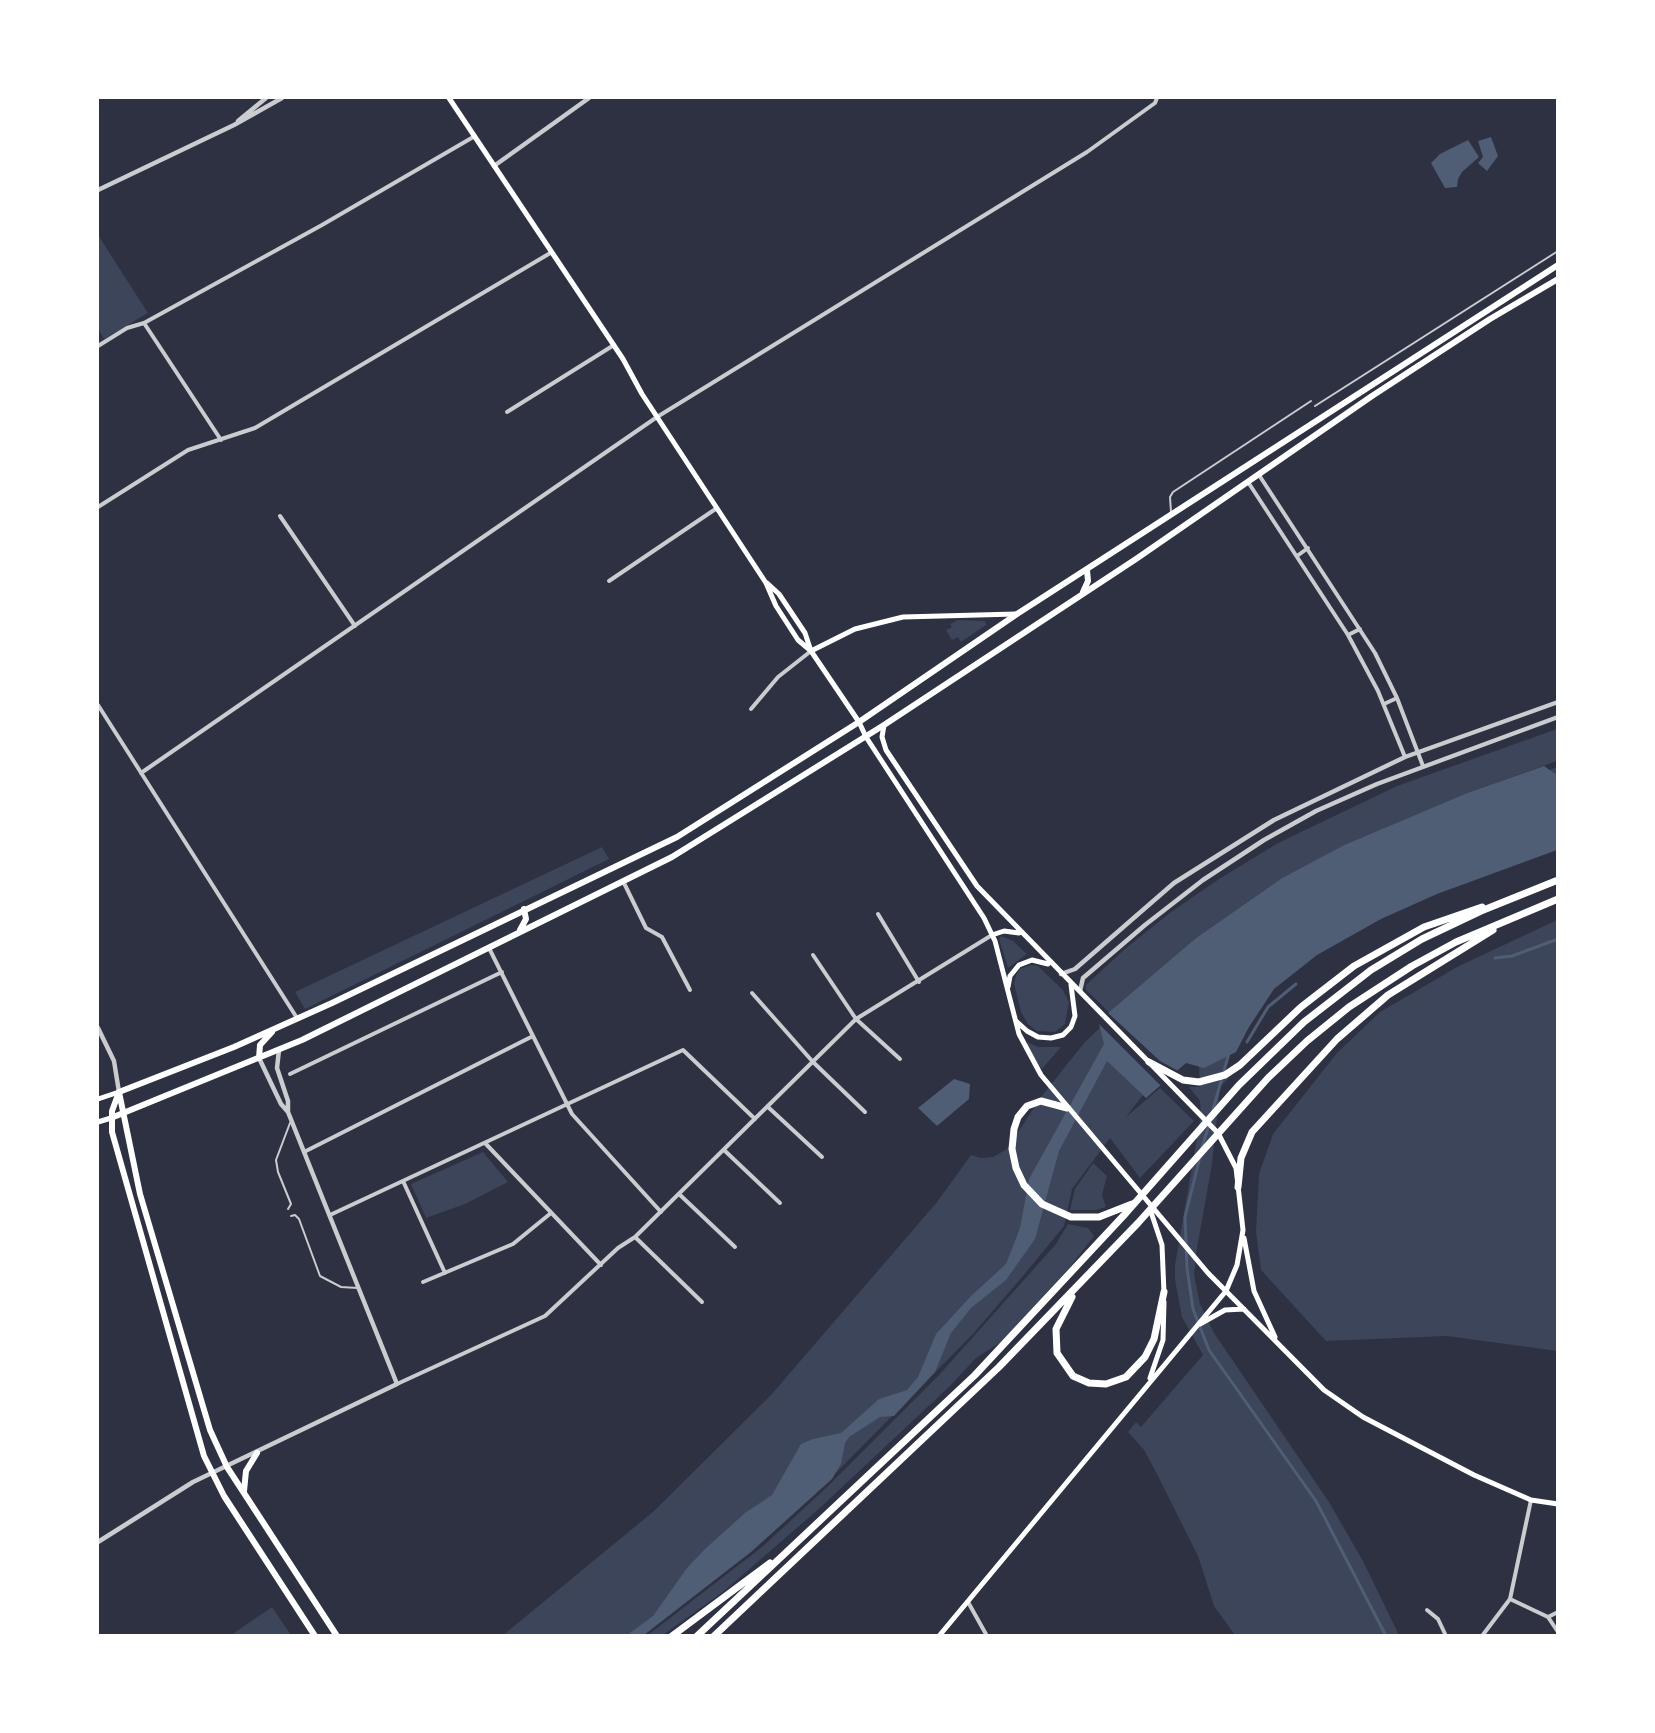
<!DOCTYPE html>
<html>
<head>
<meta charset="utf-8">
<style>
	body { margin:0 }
	#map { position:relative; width:1655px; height:1733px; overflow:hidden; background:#2d3142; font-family:Bitter,serif }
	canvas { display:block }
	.frame { position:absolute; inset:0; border:99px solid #fff; pointer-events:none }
</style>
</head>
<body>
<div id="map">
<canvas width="1655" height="1733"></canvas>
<div class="frame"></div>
</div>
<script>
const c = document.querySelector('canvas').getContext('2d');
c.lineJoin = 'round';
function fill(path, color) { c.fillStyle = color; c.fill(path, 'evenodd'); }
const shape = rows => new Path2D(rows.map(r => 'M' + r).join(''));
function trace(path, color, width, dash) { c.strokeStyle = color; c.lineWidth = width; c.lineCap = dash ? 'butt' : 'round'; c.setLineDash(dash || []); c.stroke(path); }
fill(shape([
	[98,235,148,313,104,339,98,329],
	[958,620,985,621,986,625,961,642,958,637,952,640,946,630,952,627,950,624],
	[1557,729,1557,761,1467,793,1344,845,1282,878,1196,938,1109,1012,1086,990,1086,985,1126,948,1171,912,1219,879,1278,843,1397,786],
	[1557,767,1557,843,1427,893,1302,961,1264,994,1229,1047,1221,1080,1229,1078,1220,1087,1212,1164,1197,1248,1194,1275,1200,1304,1214,1333,1329,1502,1363,1561,1399,1635,1235,1635,1214,1606,1198,1556,1158,1476,1144,1450,1128,1432,1136,1422,1141,1427,1203,1355,1182,1317,1175,1280,1175,1265,1201,1115,1200,1101,1189,1087,1200,1087,1199,1066,1188,1058,1149,1087,1126,1117,1160,1088,1194,1121,1140,1178,1110,1138,1072,1189,1064,1226,1023,1276,973,1334,820,1489,642,1635,502,1636,654,1511,771,1395,937,1202,971,1155,981,1158,993,1157,1007,1149,1041,1097,1084,1043,1115,1013,1512,784],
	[602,847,609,859,305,1009,295,992],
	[1557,920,1557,1351,1447,1336,1326,1341,1261,1270,1256,1232,1259,1174,1273,1134,1337,1053,1380,1012,1459,966],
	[1001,936,1013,941,1027,954,1008,968,999,939],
	[1031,965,1038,966,1063,990,1069,1002,1065,1024,1055,1032,1037,1031,1028,1024,1021,1012,1014,984,1016,975,1020,969],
	[1027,1042,1038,1047,1061,1047,1042,1069,1033,1057],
	[483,1152,508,1182,465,1204,426,1218,411,1184],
	[1093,1163,1107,1176,1102,1195,1106,1207,1096,1210,1070,1210,1075,1189],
	[1068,1224,1088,1228,1094,1236,1070,1267,1001,1342,976,1358,951,1385,821,1507,723,1592,663,1635,648,1635,762,1547,826,1488,939,1375,1056,1244],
	[272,1607,291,1635,231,1635]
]), '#3c4559');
fill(shape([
	[1491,137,1498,156,1487,171,1478,163,1483,157,1478,141],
	[1468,140,1479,157,1462,172,1458,179,1457,187,1445,188,1431,163,1440,154],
	[1544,766,1557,775,1557,850,1437,894,1381,919,1317,955,1274,989,1249,1027,1236,1052,1204,1068,1186,1063,1146,1098,1107,1061,1059,1151,1035,1239,1006,1280,971,1308,951,1333,935,1372,894,1416,880,1417,849,1437,845,1443,841,1464,832,1479,751,1552,644,1635,626,1636,653,1616,687,1568,705,1549,745,1513,772,1495,801,1444,813,1439,841,1433,879,1399,907,1390,918,1377,936,1334,971,1296,1006,1264,1020,1228,1029,1179,1104,1044,1099,1024,1109,1012,1196,938,1282,878,1344,845,1467,793],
	[954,1079,970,1084,969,1099,937,1126,918,1108]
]), '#4f5d75');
fill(shape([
	[1106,1011,1160,1061,1180,1072,1162,1087,1097,1022]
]), '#2d3142');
trace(shape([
	[1495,958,1512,956,1558,939],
	[1247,1042,1268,1007,1296,984],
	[1212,1113,1229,1053],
	[1202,1147,1209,1125],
	[1200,1157,1185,1217,1187,1268,1193,1309,1209,1350,1316,1501,1386,1636]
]), '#4f5d75', 3);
trace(shape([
	[1315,406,1558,251],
	[1171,512,1170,497,1173,492,1311,401],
	[288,1209,291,1204,278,1172,276,1160,290,1123],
	[291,1216,295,1215,299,1219,320,1276,341,1287,358,1288]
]), '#caccd0', 2);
trace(shape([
	[144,323,221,440],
	[98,346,127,328,144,323,322,225,475,136],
	[507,412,614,345],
	[1259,475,1375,653,1397,698,1423,766],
	[1248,482,1348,635,1378,691,1405,757],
	[98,507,188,450,255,428,552,252],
	[280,516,355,626],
	[1297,556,1308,548],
	[609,581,717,508],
	[1348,635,1360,629],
	[1384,704,1397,698],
	[98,705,297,1018],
	[751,709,778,677,811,651],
	[141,773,657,417,1087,152,1155,103,1157,98],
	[623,881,646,928,662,937,690,990],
	[878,914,919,982],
	[489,948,572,1114,661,1212],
	[813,955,856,1019,900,1059],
	[752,993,813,1062,865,1112],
	[290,1074,502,972],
	[768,1107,822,1157],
	[485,1143,601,1265],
	[724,1150,780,1203],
	[304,1152,533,1036],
	[403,1181,445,1273],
	[679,1194,735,1247],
	[330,1215,683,1050,755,1119],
	[635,1237,702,1302],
	[423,1282,513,1244,551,1213],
	[397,1384,545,1316,618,1248,635,1237,856,1019,992,935],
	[1510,1599,1548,1617,1558,1632],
	[968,1602,987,1636],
	[1427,1610,1438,1619,1446,1636],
	[1548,1617,1558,1612],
	[1482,1636,1510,1599,1531,1500]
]), '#caccd0', 4);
trace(shape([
	[238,121,266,98],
	[494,166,589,98],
	[98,190,234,125,282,98],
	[1061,974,1075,969,1174,883,1274,820,1405,757,1558,702],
	[1080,991,1083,978,1145,925,1203,880,1264,840,1316,811,1377,784,1558,717],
	[98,1028,114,1061,119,1092],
	[279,1050,277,1068,288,1101,288,1112],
	[98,1542,193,1482,397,1384,288,1112,281,1104,259,1058]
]), '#caccd0', 4.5);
trace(shape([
	[449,98,623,359,642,394,766,583,776,606,798,640,811,651,859,722,866,737,984,918,995,941,1019,1034,1041,1075,1208,1273,1324,1390,1363,1417,1474,1475,1531,1500,1558,1504],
	[767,583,779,594,805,633,811,651],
	[811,651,855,629,903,617,1016,614],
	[884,725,882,737,886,750,977,886,1218,1133,1236,1168,1243,1230,1237,1265,1226,1291,939,1636],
	[992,935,1004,931,1019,933],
	[1008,987,1010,976,1019,965,1032,960,1048,964],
	[1016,1021,1027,1031,1038,1037,1051,1038,1063,1035,1071,1027,1075,1016,1071,985],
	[98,1099,119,1092],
	[98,1122,111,1118],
	[1150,1209,1162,1245,1164,1293],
	[1244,1238,1254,1291,1275,1337],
	[1200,1324,1225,1310,1244,1309],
	[1150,1378,1163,1340,1164,1302]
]), '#fff', 5);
trace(shape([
	[1083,592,1088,581,1087,570],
	[520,930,526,919,524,909],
	[259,1058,260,1045,272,1032],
	[119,1092,234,1047,332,1003,677,837,859,722,1017,614,1558,265],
	[119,1092,140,1194,210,1430,227,1467,337,1636],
	[119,1092,112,1111,112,1132,204,1456,224,1496,315,1636],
	[111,1118,302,1040,672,857,884,725,1136,559,1372,396,1490,319,1558,279],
	[244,1491,246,1471,257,1453]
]), '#fff', 6);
trace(shape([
	[1149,1062,1183,1080,1199,1082,1225,1075,1240,1065,1301,1007,1354,966,1424,927,1482,907],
	[1067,1108,1041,1101,1027,1106,1018,1117,1014,1129,1012,1149,1016,1168,1024,1185,1042,1204,1071,1217,1099,1217,1132,1204],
	[1238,1187,1241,1158,1252,1132,1337,1039,1388,995,1493,930],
	[1072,1297,1056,1329,1057,1353,1073,1376,1089,1383,1106,1384,1126,1377,1145,1357,1154,1339,1164,1292],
	[672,1636,770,1563],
	[697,1636,975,1375,1126,1213,1239,1085,1304,1022,1371,970,1422,939,1481,911,1558,880],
	[714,1636,999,1367,1138,1223,1268,1078,1307,1041,1349,1007,1412,966,1456,942,1558,899]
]), '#fff', 7);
</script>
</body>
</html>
